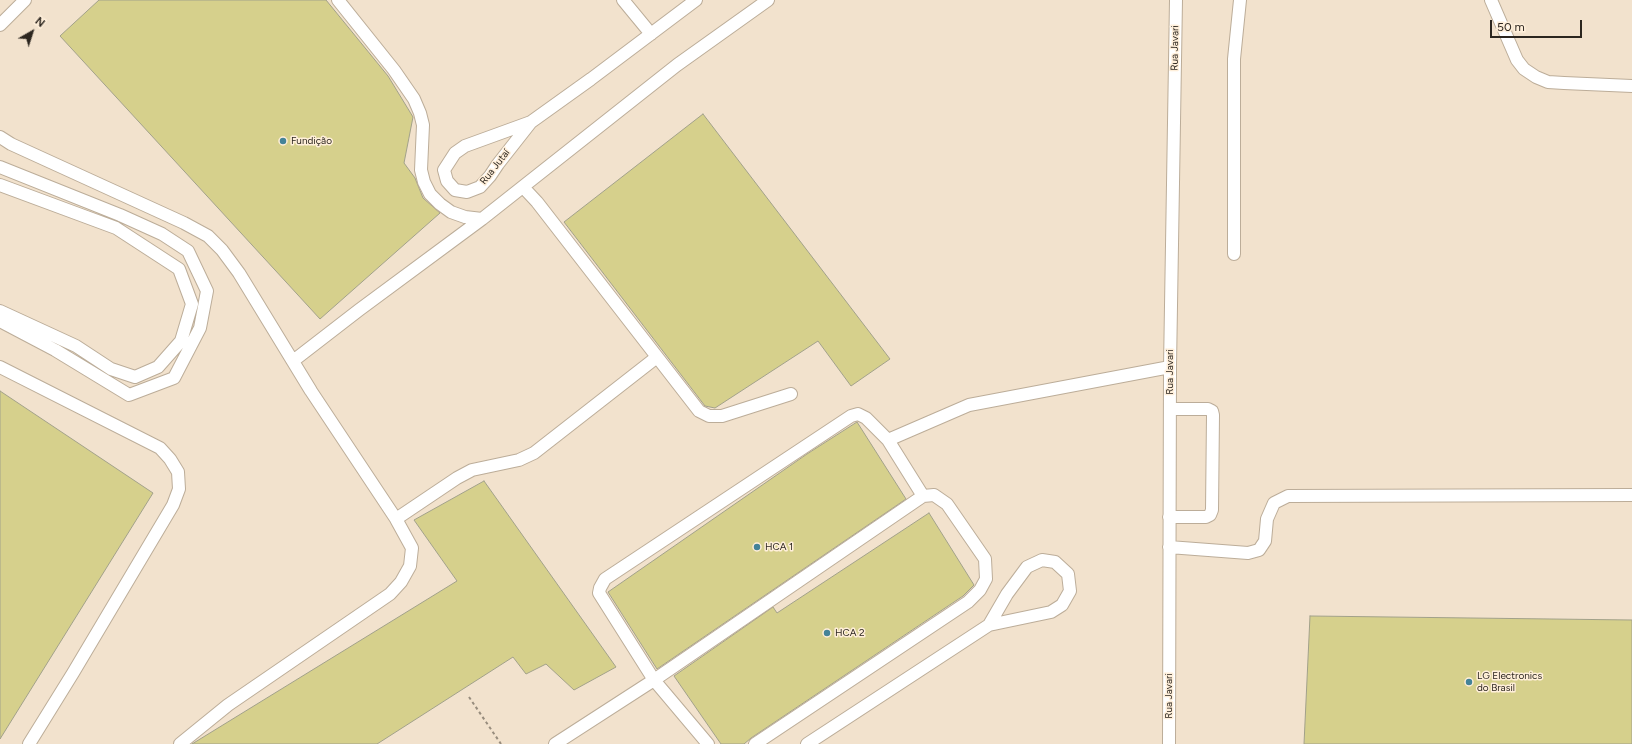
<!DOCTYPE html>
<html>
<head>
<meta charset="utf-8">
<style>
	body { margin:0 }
	#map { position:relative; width:1632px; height:744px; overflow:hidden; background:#f2e2cd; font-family:Figtree,sans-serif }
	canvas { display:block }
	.north { position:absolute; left:12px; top:12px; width:40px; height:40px; -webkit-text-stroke:3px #ffefda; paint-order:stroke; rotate:39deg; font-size:11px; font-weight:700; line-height:16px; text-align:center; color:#2c261f }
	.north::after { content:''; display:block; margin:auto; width:14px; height:18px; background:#2c261f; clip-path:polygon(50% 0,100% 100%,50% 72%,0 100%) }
	.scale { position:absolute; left:1490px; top:20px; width:92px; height:18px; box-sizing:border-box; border:2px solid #2c261f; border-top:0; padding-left:5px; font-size:12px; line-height:14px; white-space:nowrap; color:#2c261f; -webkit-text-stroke:3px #ffefda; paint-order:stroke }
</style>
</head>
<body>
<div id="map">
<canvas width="1632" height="744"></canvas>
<div class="north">N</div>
<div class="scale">50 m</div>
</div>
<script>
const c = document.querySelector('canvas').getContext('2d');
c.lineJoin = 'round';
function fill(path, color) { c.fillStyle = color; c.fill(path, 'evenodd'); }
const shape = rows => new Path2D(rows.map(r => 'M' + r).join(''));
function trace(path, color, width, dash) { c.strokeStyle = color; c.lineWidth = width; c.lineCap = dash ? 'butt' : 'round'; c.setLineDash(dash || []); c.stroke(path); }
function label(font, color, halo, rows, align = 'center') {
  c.font = font + ' Figtree,sans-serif'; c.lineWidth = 3; c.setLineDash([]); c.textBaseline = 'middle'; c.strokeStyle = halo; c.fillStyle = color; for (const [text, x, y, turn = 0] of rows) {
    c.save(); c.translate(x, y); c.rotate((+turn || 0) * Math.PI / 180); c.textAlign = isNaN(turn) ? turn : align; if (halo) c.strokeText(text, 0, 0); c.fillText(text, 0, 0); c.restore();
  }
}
const building = shape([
	[99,0,326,0,388,76,413,117,404,163,415,178,423,198,440,213,320,319,60,36,99,0],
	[703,114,890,359,851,386,818,341,715,408,705,406,564,222,703,114],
	[0,391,153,493,0,739,0,391],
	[857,422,906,499,657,669,608,592,807,454,857,422],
	[484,481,616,667,574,690,546,664,526,674,513,657,377,744,192,744,457,581,414,520,484,481],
	[929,513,974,585,963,596,751,738,744,744,721,744,674,676,773,607,777,613,929,513],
	[1310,616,1632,620,1632,744,1304,744,1310,616]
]);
fill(building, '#d6d08c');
trace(building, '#a2a18a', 1);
const minor = shape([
	[338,0,394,70,414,99,420,113,423,125,421,170,424,182,430,194,440,204,451,212,465,217,482,219],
	[623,0,651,34],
	[1491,0,1517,60,1524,69,1536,77,1548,82,1564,83,1632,86],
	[0,25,25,0],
	[531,122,465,146,455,153,444,170,447,181,455,190,467,192,480,187,490,176,498,164,531,122,591,79,696,0],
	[0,137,11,144,184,223,208,236,222,250,239,273,311,391,396,519,412,548,410,566,401,582,390,594,228,705,180,744],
	[0,167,120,215,162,234,188,251,207,291,200,328,174,378,129,395,55,350,0,321],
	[0,185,116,228,179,269,192,304,181,341,158,367,135,377,111,369,76,346,0,311],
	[523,187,537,202,699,411,709,416,722,416,791,394],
	[1234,254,1234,59,1240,0],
	[293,361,359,310,482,219,677,65,768,0],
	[0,367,160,448,170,459,178,472,179,489,173,505,73,673,29,744],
	[1169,517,1206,517,1210,515,1212,510,1213,415,1212,411,1208,409,1170,409],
	[396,519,457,478,472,470,519,460,534,453,657,357],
	[1169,547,1248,553,1259,550,1265,541,1267,519,1274,503,1288,496,1632,495],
	[555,744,654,680,923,496,888,440],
	[708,744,654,680,599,593,600,588,605,579,851,416,858,414,866,418,888,440,969,405,1170,367],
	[755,744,968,602,980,590,986,579,985,559,947,504,934,495,923,496],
	[807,744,989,625,1051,612,1062,605,1070,591,1068,574,1055,562,1042,560,1027,567,1007,594,989,625],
	[1169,744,1170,367,1176,0]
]);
trace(minor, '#bcad99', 14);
trace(shape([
	[469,697,501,744]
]), '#978c7d', 2, [3, 3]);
trace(minor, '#fff', 12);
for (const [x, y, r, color] of [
	[283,141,4,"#448398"],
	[757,547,4,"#448398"],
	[827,633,4,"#448398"],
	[1469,682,4,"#448398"]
]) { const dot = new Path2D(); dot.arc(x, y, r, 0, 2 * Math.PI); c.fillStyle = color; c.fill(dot); trace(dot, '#ffefda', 1.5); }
label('10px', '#2c261f', '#ffefda', [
	["Rua Javari",1175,48,-89],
	["Rua Jutaí",495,167,-52],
	["Rua Javari",1170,372,-90],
	["Rua Javari",1169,696,-90]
]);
label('10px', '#2c261f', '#ffefda', [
	["Fundição",291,141],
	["HCA 1",765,547],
	["HCA 2",835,633],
	["LG Electronics",1477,676],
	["do Brasil",1477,688]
], 'left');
</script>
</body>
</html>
